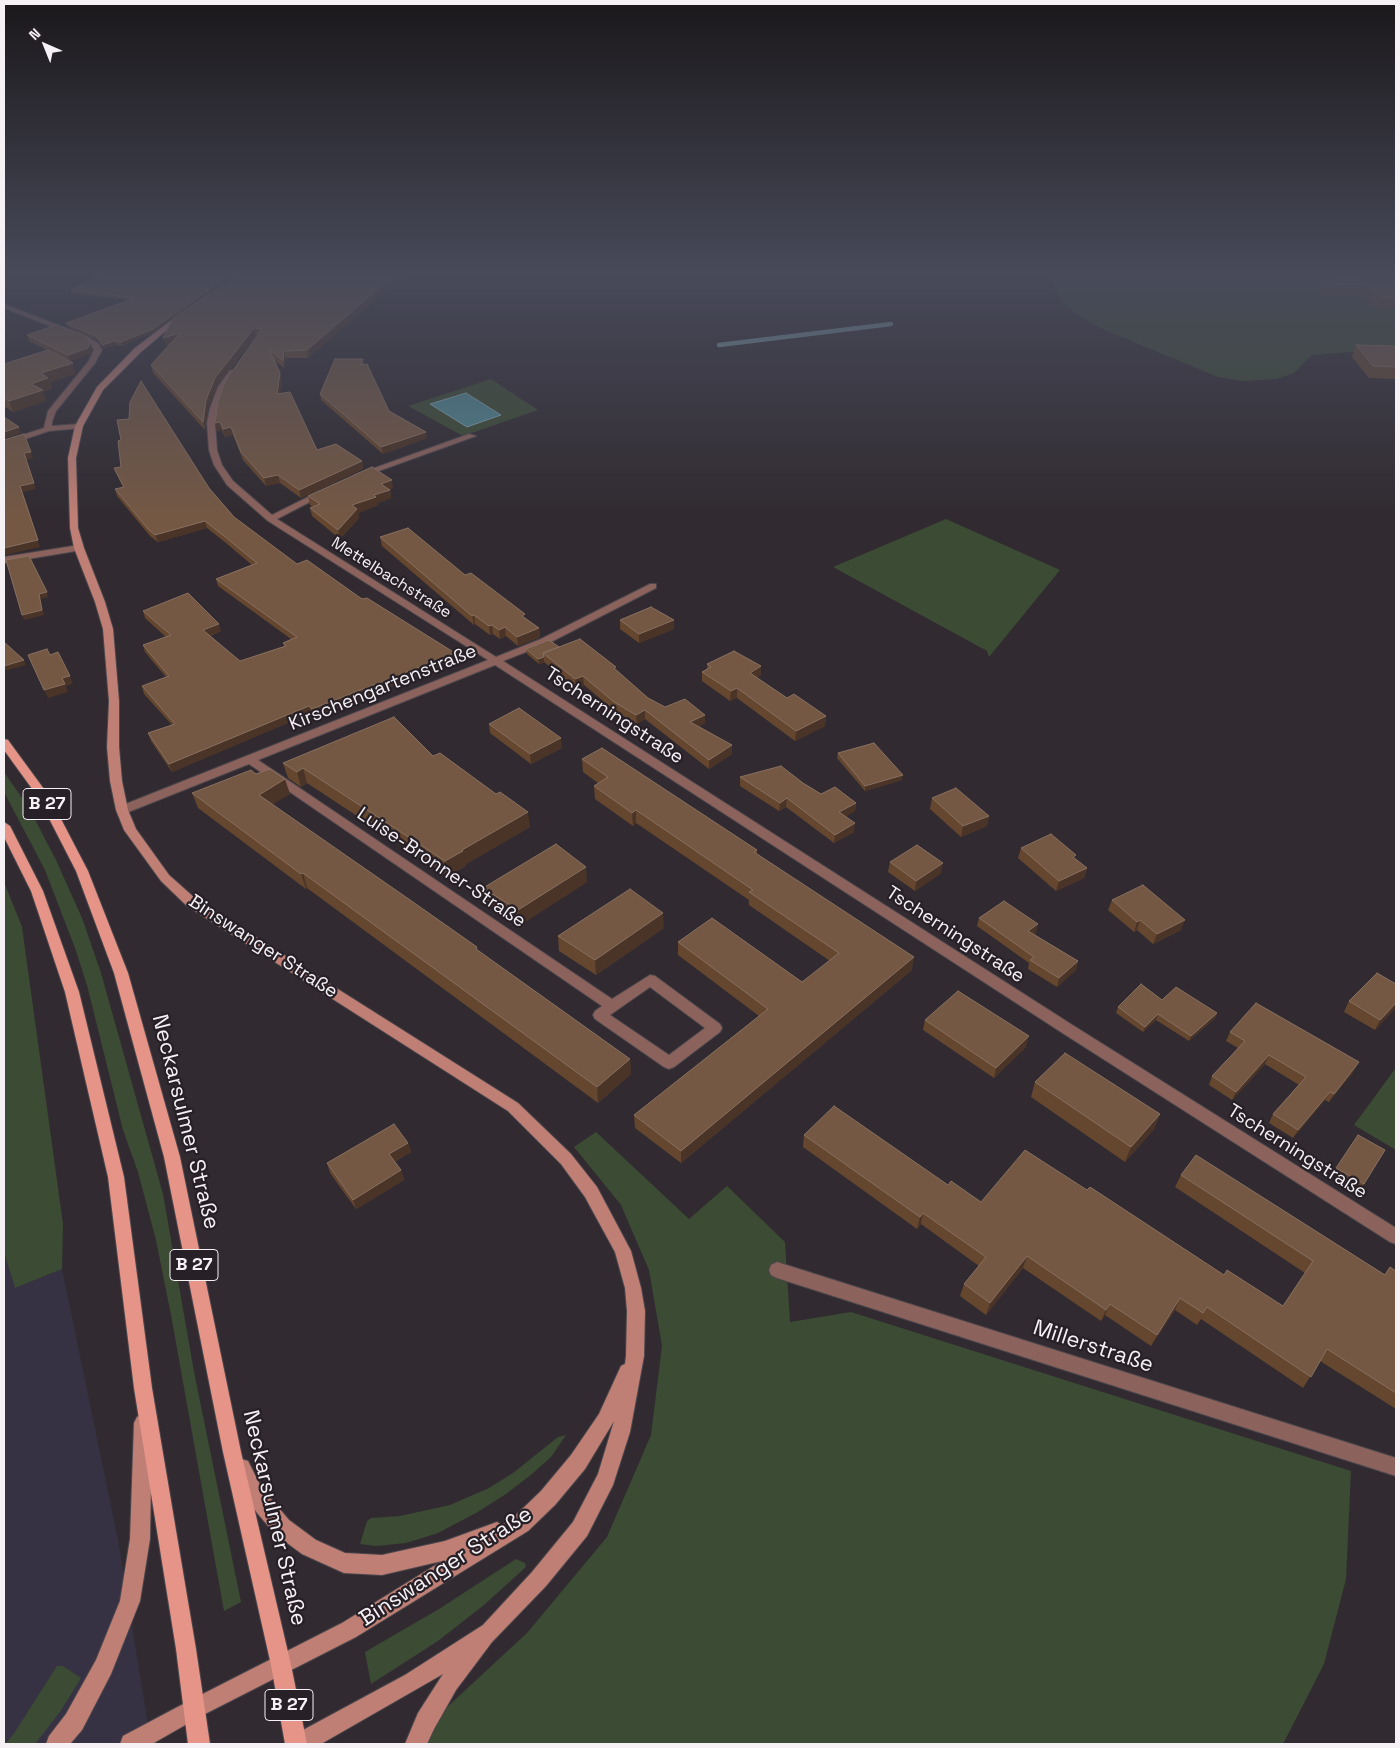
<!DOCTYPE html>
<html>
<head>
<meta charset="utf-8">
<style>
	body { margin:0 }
	#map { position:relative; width:1400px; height:1748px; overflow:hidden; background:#312b31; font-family:"Space Grotesk",sans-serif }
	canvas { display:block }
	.frame { position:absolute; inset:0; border:5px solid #f5f1f5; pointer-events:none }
	.north { position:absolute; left:20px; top:20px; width:50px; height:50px; -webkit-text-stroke:4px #272127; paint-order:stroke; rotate:316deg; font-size:14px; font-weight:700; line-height:20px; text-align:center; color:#f5f1f5 }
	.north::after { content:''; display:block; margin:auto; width:18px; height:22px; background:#f5f1f5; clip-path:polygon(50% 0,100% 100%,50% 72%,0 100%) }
</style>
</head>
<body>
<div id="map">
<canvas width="1400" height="1748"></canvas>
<div class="frame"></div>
<div class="north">N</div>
</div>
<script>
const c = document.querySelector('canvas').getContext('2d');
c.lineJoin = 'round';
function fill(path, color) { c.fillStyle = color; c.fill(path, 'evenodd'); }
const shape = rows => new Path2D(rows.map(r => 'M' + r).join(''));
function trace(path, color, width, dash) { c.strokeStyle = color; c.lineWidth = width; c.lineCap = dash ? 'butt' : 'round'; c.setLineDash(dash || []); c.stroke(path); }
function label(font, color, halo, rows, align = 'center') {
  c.font = font + ' "Space Grotesk",sans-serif'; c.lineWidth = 4.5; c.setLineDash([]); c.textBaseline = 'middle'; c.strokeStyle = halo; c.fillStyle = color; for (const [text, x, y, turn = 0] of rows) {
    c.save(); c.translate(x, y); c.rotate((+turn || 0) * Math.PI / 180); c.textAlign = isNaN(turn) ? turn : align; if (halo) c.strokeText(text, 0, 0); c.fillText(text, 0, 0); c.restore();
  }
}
fill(shape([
	[4,1252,15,1288,62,1269,118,1540,151,1744,4,1744]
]), '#363243');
fill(shape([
	[1051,271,1396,271,1396,352,1365,351,1312,355,1294,373,1277,379,1243,381,1218,377,1098,327,1075,313,1060,300,1050,275],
	[491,379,538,410,463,436,408,406],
	[946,519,1060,570,989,657,987,651,833,567],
	[4,772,29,808,56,860,82,918,101,973,163,1194,194,1372,241,1602,224,1611,171,1315,156,1240,138,1172,123,1130,87,985,75,948,45,870,4,792],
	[4,882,22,927,63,1224,62,1269,15,1288,4,1252],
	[1395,1069,1396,1070,1396,1150,1354,1125],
	[596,1132,689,1219,727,1186,785,1242,790,1322,851,1312,1351,1471,1346,1579,1324,1664,1283,1744,421,1744,432,1721,527,1633,607,1537,651,1435,662,1346,649,1270,621,1205,574,1147],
	[566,1435,551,1457,532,1474,506,1494,476,1513,438,1533,406,1543,376,1546,360,1544,367,1521,371,1518,400,1516,450,1505,489,1488,513,1473,558,1437],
	[516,1559,525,1563,526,1567,484,1605,438,1641,371,1684,365,1652,439,1609],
	[57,1666,63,1666,81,1678,60,1712,35,1744,5,1744,13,1735]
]), '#3c4b33');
const water = shape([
	[466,393,501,415,467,427,430,404,466,393]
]);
fill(water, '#518994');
trace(water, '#82a8b1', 1);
trace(shape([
	[719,345,891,324]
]), '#82a8b1', 4.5);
const street = shape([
	[4,304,88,337,98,343,102,350,95,363,56,411,52,422,52,426,79,424,83,426,82,428,49,431,4,446,4,441,44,428,48,411,88,362,94,350,91,344,84,339,4,308,4,304],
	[230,370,237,372,226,387,218,408,215,423,217,450,222,465,233,481,272,515,320,491,327,493,277,519,496,657,541,639,650,584,656,584,656,588,549,643,503,661,1074,1026,1396,1228,1396,1244,1390,1242,1064,1034,495,665,258,760,612,999,650,975,655,976,720,1024,722,1028,720,1032,674,1067,669,1069,664,1067,595,1019,593,1015,595,1011,602,1006,249,764,126,813,118,813,116,810,118,807,488,660,268,521,227,485,214,465,209,450,207,423,210,408,218,387,230,370],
	[650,987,705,1028,669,1055,610,1015,650,987],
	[469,434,476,436,362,477,355,475,469,434],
	[79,545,84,548,82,550,4,563,4,557,79,545],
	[777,1262,1396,1458,1396,1476,777,1278,771,1275,769,1270,771,1265,777,1262]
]);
const secondary = shape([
	[182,312,187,313,141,352,103,390,83,426,76,458,78,528,84,548,105,602,113,629,119,701,119,747,122,781,128,810,136,829,169,875,197,900,518,1103,571,1154,597,1187,631,1251,641,1288,645,1311,644,1356,630,1432,613,1485,587,1536,546,1586,492,1642,456,1690,434,1729,427,1744,405,1744,418,1713,443,1674,321,1744,289,1744,292,1736,405,1675,483,1625,532,1572,573,1522,598,1474,614,1421,585,1469,555,1505,528,1531,356,1637,201,1716,152,1744,120,1744,123,1736,187,1702,342,1623,442,1561,382,1575,344,1573,302,1554,275,1534,247,1501,232,1468,234,1461,241,1459,248,1461,261,1487,289,1520,316,1540,345,1553,382,1555,445,1541,497,1522,502,1525,514,1517,541,1491,571,1455,599,1414,621,1366,625,1364,626,1356,627,1311,625,1288,615,1252,585,1197,561,1164,508,1111,187,906,161,881,124,830,116,810,110,781,107,747,109,701,103,629,95,602,74,548,70,528,68,458,75,426,97,387,135,348,182,312],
	[143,1414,149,1417,152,1423,150,1539,140,1601,111,1674,82,1730,70,1744,46,1744,49,1736,66,1714,96,1660,120,1601,130,1539,134,1423,137,1417,143,1414]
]);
const primary = shape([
	[4,739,8,740,49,796,88,871,128,973,180,1157,241,1452,291,1665,307,1744,285,1744,271,1665,223,1452,164,1157,114,973,76,871,38,797,4,750,4,739],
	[4,822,10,826,43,891,79,992,124,1177,152,1388,196,1649,210,1744,188,1744,176,1649,134,1388,108,1177,65,992,31,891,4,837,4,822]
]);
trace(street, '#4c474c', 2);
trace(secondary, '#4c474c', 2);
trace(primary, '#4c474c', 2);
fill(street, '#8b625c');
fill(secondary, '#bf7f75');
fill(primary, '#e79488');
fill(shape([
	[108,271,192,306,323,274,327,271,406,271,406,273,308,358,286,358,284,368,274,360,280,373,282,381,280,393,317,450,362,461,363,469,301,498,280,483,266,486,243,460,233,435,225,437,222,430,217,431,215,423,257,336,256,336,217,386,208,408,205,430,153,373,151,365,170,344,165,345,173,319,154,332,122,346,116,345,104,349,99,341,68,327,66,323,128,300,72,293,71,290],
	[1367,278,1396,284,1396,308,1377,309,1361,295,1319,296,1322,285],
	[27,335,90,344,92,350,90,354,70,361,60,356,76,374,50,382,52,389,43,392,46,401,13,412,4,406,4,364,47,350,29,341],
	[1356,345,1396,346,1396,379,1369,378,1352,357],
	[363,359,364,364,389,411,427,438,383,454,321,400,320,394],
	[114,468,209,488,234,517,297,564,362,599,455,653,456,661,314,717,311,713,172,772,151,741,148,733,172,725,144,694,142,686,166,677,145,652,143,645,166,637,145,618,143,611,221,631,210,636,240,661,284,646,283,643,291,639,218,586,216,579,252,565,226,543,207,528,158,542,150,536,117,496,115,489,123,487,117,475],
	[393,488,390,490,391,498,378,503,378,505,358,513,359,518,340,539,312,516,310,508,313,507,310,505,308,496],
	[380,537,465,575,539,628,540,637,518,646,506,636,500,639,493,634,490,635,475,624,474,625,382,546],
	[620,620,674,629,639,643,620,629],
	[559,647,616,670,648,698,665,707,705,723,699,726,732,745,732,754,709,769,645,719,637,724,615,711,584,685,576,688,544,662,539,664,527,654,526,649],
	[707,664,761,666,761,675,757,678,787,698,826,716,825,726,795,741,737,698,730,701,702,681,702,672,707,670],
	[489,724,562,748,531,764,490,733],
	[838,753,902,780,865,791,837,758],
	[433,756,530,827,466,864,466,866,448,876,307,783,301,787,288,778,283,763],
	[582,759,757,850,757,854,912,970,681,1163,635,1128,634,1115,759,1016,678,955,678,942,802,982,830,961,749,905,749,900,636,823,633,826,595,799,594,786,598,783,583,772],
	[256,774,290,794,272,804,630,1059,631,1074,598,1103,307,888,306,889,198,808,192,793],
	[740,777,803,783,821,794,856,803,855,811,846,816,854,832,834,843,786,807,779,811,740,786],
	[932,798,989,816,987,826,961,837,930,809],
	[1021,848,1075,859,1087,868,1084,878,1056,891,1018,858],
	[890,862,941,873,915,891,888,872],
	[587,882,520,925,486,903,483,888],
	[1112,900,1181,930,1153,944,1137,930,1134,932,1108,910],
	[979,918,1036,933,1034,934,1078,961,1076,970,1057,987,1028,969,1029,963,977,926],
	[664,928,596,975,559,951,558,936],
	[1162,1000,1217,1013,1215,1018,1189,1041,1156,1020,1143,1032,1116,1013,1118,1007],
	[1349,1001,1396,1007,1375,1030,1344,1012],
	[925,1020,1026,1047,994,1078,923,1030],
	[1230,1032,1354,1071,1329,1102,1325,1100,1293,1138,1269,1123,1273,1114,1299,1085,1265,1064,1232,1100,1209,1085,1212,1076,1238,1048,1226,1041],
	[1035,1082,1160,1114,1154,1129,1125,1162,1031,1097],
	[804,1135,948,1185,981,1202,1087,1190,1224,1275,1283,1306,1305,1273,1175,1187,1181,1175,1384,1275,1390,1267,1396,1271,1396,1409,1320,1361,1303,1388,1201,1319,1197,1325,1175,1310,1151,1346,1105,1315,1101,1321,1023,1268,986,1315,960,1296,964,1284,979,1266,921,1224,917,1229,803,1147],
	[408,1143,411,1152,394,1162,401,1170,404,1180,356,1209,330,1173,327,1163],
	[1385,1150,1361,1189,1333,1173,1336,1168]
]), '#65462f');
fill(shape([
	[236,271,241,271,154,332,122,346,121,342],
	[399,271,406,271,406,273,308,358,307,350],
	[254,328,256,336,217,386,208,408,205,430,203,422,206,400,215,378],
	[180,333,182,340,165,345,163,338],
	[115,341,116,345,104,349,102,345],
	[90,344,92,350,90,354,70,361,68,355],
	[284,351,286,358,284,368,283,361],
	[73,363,76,374,50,382,52,389,43,392,46,401,13,412,9,401,31,384,41,373],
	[280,373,282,381,279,402,277,394],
	[220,422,222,430,217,431,215,423],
	[19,427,21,433,4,439,4,432],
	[231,427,233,435,225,437,223,429],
	[426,432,427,438,383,454,381,447],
	[31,452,33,458,26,460,36,489,23,492,40,547,5,555,4,551,4,548,24,453],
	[362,461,363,469,301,498,299,490],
	[278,475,280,483,266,486,264,478],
	[392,480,393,488,390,490,391,498,378,503,378,505,358,513,359,518,340,539,338,530,352,505,374,495,381,484],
	[205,521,207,528,158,542,155,535],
	[47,592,48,597,40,599,44,615,24,620,22,615,39,594],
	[474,615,475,624,474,625,472,616],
	[674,620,674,629,639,643,639,634],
	[219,624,221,631,205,637,203,630],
	[492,625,493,634,490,635,489,626],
	[505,627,506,636,500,639,499,630],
	[539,628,540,637,518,646,517,637],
	[455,653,456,661,314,717,312,709],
	[544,657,544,662,539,664,538,659],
	[24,660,26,665,4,671,4,666],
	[761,666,761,675,750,683,750,673],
	[70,676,73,684,66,686,68,692,48,698,44,690,62,678],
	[583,676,584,685,576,688,575,679],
	[737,688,737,698,730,701,731,691],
	[309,706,311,713,172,772,169,764],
	[645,710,645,719,637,724,636,715],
	[705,715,705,723,690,730,690,722],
	[826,716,825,726,795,741,796,731],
	[561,738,562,748,531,764,530,754],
	[732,745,732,754,709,769,709,760],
	[303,768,307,783,301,787,297,772],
	[903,775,902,780,865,791,865,786],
	[285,779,290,794,263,810,259,795],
	[787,798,786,807,779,811,780,803],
	[856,803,855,811,838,820,839,812],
	[636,810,636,823,633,826,632,813],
	[528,812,530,827,466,864,466,866,448,876,445,861,462,850],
	[989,816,987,826,961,837,963,826],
	[855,823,854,832,834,843,835,835],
	[943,863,941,873,915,891,916,881],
	[586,867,587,882,520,925,518,910],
	[1087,868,1084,878,1056,891,1059,881],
	[303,873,307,888,306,889,301,874],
	[663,913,664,928,596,975,595,960],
	[1140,920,1137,930,1134,932,1137,922],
	[1185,920,1181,930,1153,944,1157,934],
	[1038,924,1036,933,1026,940,1028,931],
	[914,957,912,970,681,1163,681,1151],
	[1078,961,1076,970,1057,987,1059,978],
	[1396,1003,1396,1007,1375,1030,1380,1020],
	[1217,1013,1215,1018,1189,1041,1191,1036],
	[1158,1014,1156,1020,1143,1032,1145,1027],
	[1029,1036,1026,1047,994,1078,996,1068],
	[1269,1055,1265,1064,1232,1100,1236,1092],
	[630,1059,631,1074,598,1103,597,1087],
	[1359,1062,1354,1071,1329,1102,1334,1094],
	[1330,1092,1325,1100,1293,1138,1298,1130],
	[1160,1114,1154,1129,1125,1162,1131,1147],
	[408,1143,411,1152,391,1163,389,1154],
	[401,1170,404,1180,356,1209,353,1200],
	[923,1213,921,1224,917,1229,920,1217],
	[1027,1256,1023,1268,986,1315,990,1303],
	[1180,1298,1175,1310,1151,1346,1157,1335],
	[1110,1304,1105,1315,1101,1321,1106,1310]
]), '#4a3327');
const building = shape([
	[108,271,236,271,153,329,121,342,115,341,102,345,98,337,66,323,135,298,71,290,108,271],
	[244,271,295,271,323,274,327,271,399,271,307,350,284,351,283,361,269,349,280,373,277,394,290,392,317,450,336,444,362,461,299,490,278,475,264,478,241,452,231,427,223,429,220,422,215,423,218,401,226,380,262,329,254,328,215,378,206,400,203,422,151,365,180,333,163,338,173,318,244,271],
	[1339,271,1362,271,1367,278,1388,277,1396,284,1396,297,1381,298,1365,284,1322,285,1339,271],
	[56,325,81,334,88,339,90,344,88,348,68,355,27,335,56,325],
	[1356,345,1396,346,1396,367,1373,366,1356,345],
	[48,350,73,363,41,373,48,378,31,384,43,390,9,401,4,397,4,364,48,350],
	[335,359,363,359,360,365,367,364,389,411,426,432,381,447,320,394,335,359],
	[141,381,209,488,234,517,297,564,307,560,362,599,367,598,455,653,312,709,309,706,169,764,148,733,175,724,142,686,169,676,143,645,171,635,143,611,188,593,219,624,203,630,240,661,286,646,283,643,297,637,216,579,257,563,224,536,205,521,155,535,148,529,115,489,124,487,114,468,121,467,118,441,121,440,117,420,129,419,130,402,141,381],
	[4,417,19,427,4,432,4,417],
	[24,434,31,452,24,453,34,483,20,486,38,540,4,548,4,440,24,434],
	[372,467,392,480,381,484,390,490,374,495,376,497,352,505,357,509,338,530,310,508,320,504,308,496,372,467],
	[408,528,465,575,471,573,525,614,522,616,539,628,517,637,505,627,499,630,492,625,489,626,474,615,472,616,380,537,408,528],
	[29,556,47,592,39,594,42,610,22,615,6,560,29,556],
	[651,607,674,620,639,634,620,620,651,607],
	[580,639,616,667,614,668,648,698,665,707,685,699,705,715,690,722,732,745,709,760,645,710,636,715,614,702,583,676,575,679,543,653,580,639],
	[549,640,559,647,543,653,544,657,538,659,526,649,549,640],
	[4,642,24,660,4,666,4,642],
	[47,649,50,655,58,652,70,676,62,678,65,684,44,690,28,655,47,649],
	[734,651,761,666,750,673,787,698,794,694,826,716,796,731,737,688,731,691,702,672,711,667,707,664,734,651],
	[519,708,561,738,530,754,489,724,519,708],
	[394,717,433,756,440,753,496,794,500,792,528,812,462,850,463,851,445,861,303,768,297,772,283,763,394,717],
	[874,743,903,775,865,786,838,753,874,743],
	[602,748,757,850,754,852,914,957,681,1151,634,1115,768,1009,678,942,712,918,802,982,839,953,749,892,753,890,636,810,632,813,594,786,608,777,582,759,602,748],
	[781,766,803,783,821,794,835,787,856,803,839,812,855,823,835,835,787,798,780,803,740,777,781,766],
	[270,769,285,779,259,795,413,902,477,947,476,949,630,1059,597,1087,303,873,301,874,192,793,251,770,256,774,270,769],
	[956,788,989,816,963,826,932,798,956,788],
	[1051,834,1076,855,1073,857,1087,868,1059,881,1021,848,1051,834],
	[556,844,586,867,518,910,483,888,556,844],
	[917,845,943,863,916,881,890,862,917,845],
	[1143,885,1185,920,1157,934,1140,920,1137,922,1112,900,1143,885],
	[630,889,663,913,595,960,558,936,630,889],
	[1004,901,1038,924,1028,931,1078,961,1059,978,1030,960,1034,957,979,918,1004,901],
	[1377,973,1396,984,1396,1003,1380,1020,1349,1001,1377,973],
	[1141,984,1162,1000,1176,987,1217,1013,1191,1036,1158,1014,1145,1027,1118,1007,1141,984],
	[958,991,1029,1036,996,1068,925,1020,958,991],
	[1256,1003,1359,1062,1334,1094,1330,1092,1298,1130,1273,1114,1306,1077,1269,1055,1236,1092,1212,1076,1245,1041,1230,1032,1256,1003],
	[1065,1053,1160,1114,1131,1147,1035,1082,1065,1053],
	[834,1106,948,1185,951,1181,981,1202,1025,1150,1087,1190,1090,1187,1224,1275,1227,1270,1283,1306,1313,1261,1181,1175,1196,1155,1385,1275,1390,1267,1396,1271,1396,1393,1327,1349,1311,1377,1207,1307,1203,1313,1180,1298,1157,1335,1110,1304,1106,1310,1027,1256,990,1303,964,1284,986,1257,923,1213,920,1217,804,1135,834,1106],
	[394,1124,408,1143,389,1154,401,1170,353,1200,327,1163,394,1124],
	[1358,1135,1385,1150,1364,1184,1336,1168,1358,1135]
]);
fill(building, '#745844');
trace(building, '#887060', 1);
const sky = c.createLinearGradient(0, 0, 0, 516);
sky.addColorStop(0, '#1b181b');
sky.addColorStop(0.53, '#484a5a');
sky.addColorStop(1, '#484a5a00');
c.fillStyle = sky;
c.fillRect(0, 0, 1400, 516);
label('16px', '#f5f1f5', '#272127', [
	["Mettelbachstraße",391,578,32]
]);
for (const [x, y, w] of [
	[47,804,48],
	[194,1265,48],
	[289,1705,48]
]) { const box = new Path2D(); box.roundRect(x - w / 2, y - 15.5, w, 31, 4); c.fillStyle = '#272127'; c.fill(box); trace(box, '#f5f1f5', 1); }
label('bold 18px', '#f5f1f5', null, [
	["B 27",47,804],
	["B 27",194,1265],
	["B 27",289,1705]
]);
label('19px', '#f5f1f5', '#272127', [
	["Kirschengartenstraße",383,688,-22],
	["Tscherningstraße",614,716,33],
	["Luise-Bronner-Straße",441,868,34],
	["Tscherningstraße",955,935,33],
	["Binswanger Straße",263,947,33],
	["Tscherningstraße",1297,1152,32]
]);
label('22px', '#f5f1f5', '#272127', [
	["Neckarsulmer Straße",185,1122,76],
	["Millerstraße",1093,1347,18],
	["Neckarsulmer Straße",274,1518,77],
	["Binswanger Straße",446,1567,-33]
]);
</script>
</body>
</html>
